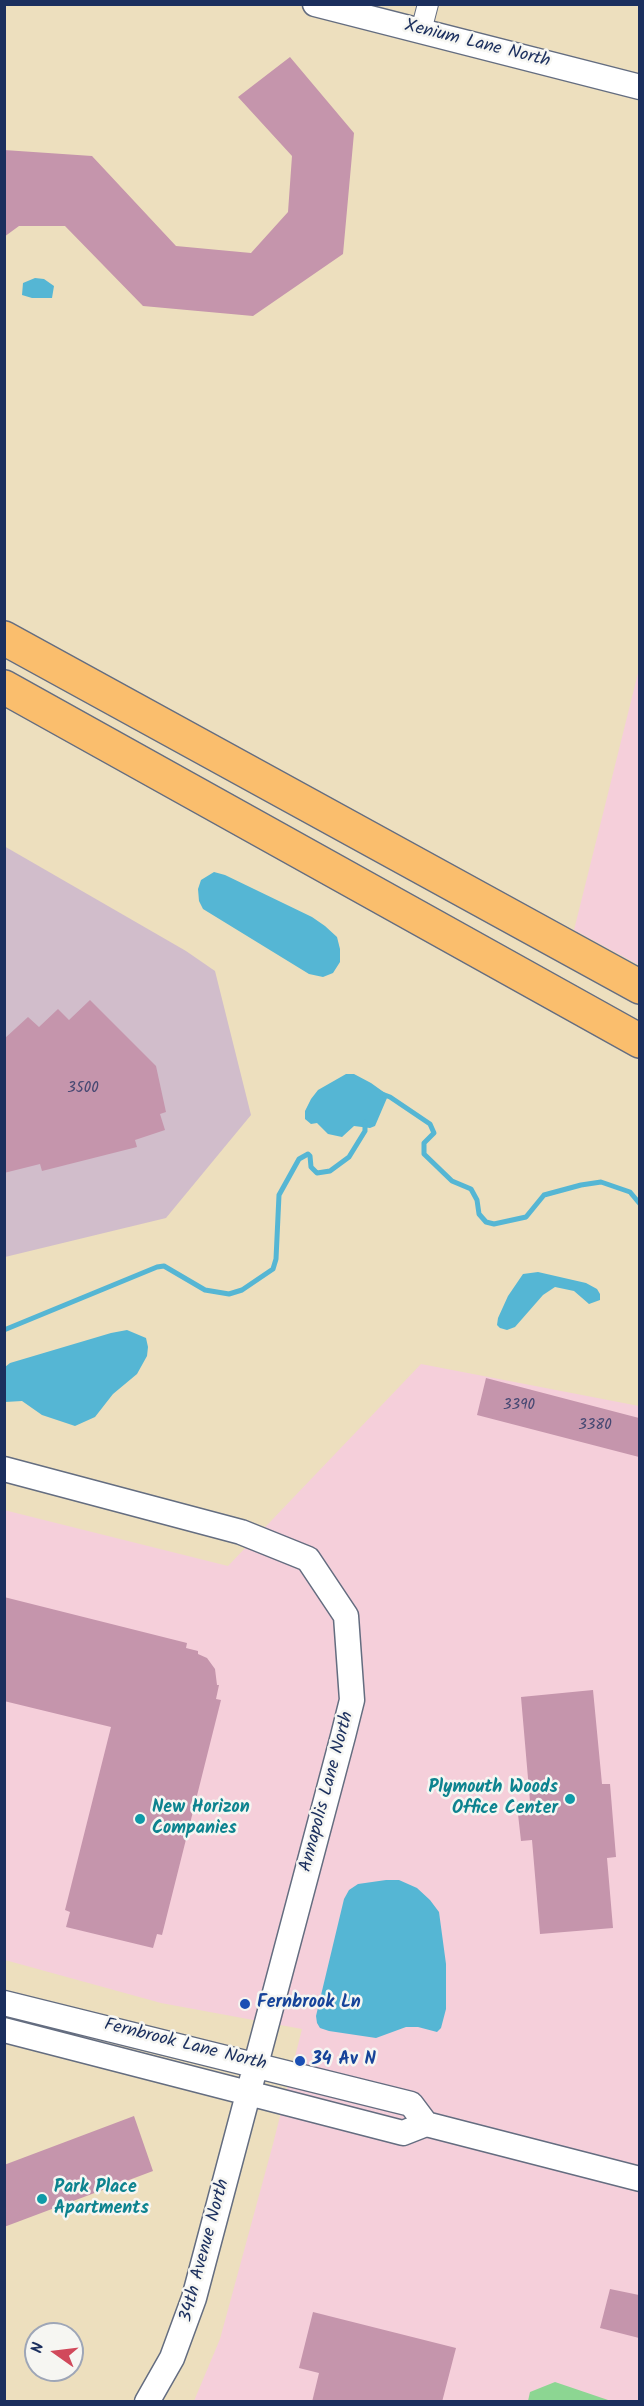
<!DOCTYPE html>
<html>
<head>
<meta charset="utf-8">
<style>
	body { margin:0 }
	#map { position:relative; width:644px; height:2406px; overflow:hidden; background:#eddfbe; font-family:Kalam,sans-serif }
	canvas { display:block }
	.frame { position:absolute; inset:0; border:6px solid #1b2f5e; pointer-events:none }
	.north { position:absolute; left:24px; top:2322px; width:60px; height:60px; box-sizing:border-box; background:#f6f6f2; border:2px solid #9ea6b7; border-radius:50%; rotate:284deg; font-size:16px; font-weight:700; line-height:24px; text-align:center; color:#1b2f5e }
	.north::after { content:''; display:block; margin:auto; width:21px; height:27px; background:#d1495b; clip-path:polygon(50% 0,100% 100%,50% 72%,0 100%) }
</style>
</head>
<body>
<div id="map">
<canvas width="644" height="2406"></canvas>
<div class="frame"></div>
<div class="north">N</div>
</div>
<script>
const c = document.querySelector('canvas').getContext('2d');
c.lineJoin = 'round';
function fill(path, color) { c.fillStyle = color; c.fill(path, 'evenodd'); }
const shape = rows => new Path2D(rows.map(r => 'M' + r).join(''));
function trace(path, color, width, dash) { c.strokeStyle = color; c.lineWidth = width; c.lineCap = dash ? 'butt' : 'round'; c.setLineDash(dash || []); c.stroke(path); }
function label(font, color, halo, rows, align = 'center') {
  c.font = font + ' Kalam,sans-serif'; c.lineWidth = 5; c.setLineDash([]); c.textBaseline = 'middle'; c.strokeStyle = halo; c.fillStyle = color; for (const [text, x, y, turn = 0] of rows) {
    c.save(); c.translate(x, y); c.rotate((+turn || 0) * Math.PI / 180); c.textAlign = isNaN(turn) ? turn : align; if (halo) c.strokeText(text, 0, 0); c.fillText(text, 0, 0); c.restore();
  }
}
fill(shape([
	[639,669,639,965,574,930],
	[421,1364,639,1406,639,2401,194,2401,220,2339,273,2144,302,2029,161,2003,5,1960,4,1510,228,1566]
]), '#f5cfda');
fill(shape([
	[4,846,186,951,215,971,251,1115,166,1218,5,1257]
]), '#d1bdcb');
fill(shape([
	[555,2382,611,2401,528,2401,530,2392]
]), '#8cd692');
fill(shape([
	[35,278,44,279,54,286,52,298,32,298,22,295,23,283],
	[214,872,225,875,312,917,325,926,337,937,340,949,340,962,333,973,323,977,309,974,203,909,199,901,198,889,201,880],
	[346,1074,354,1074,371,1083,385,1093,387,1098,375,1126,370,1128,354,1126,342,1137,328,1134,317,1123,311,1124,305,1119,305,1111,311,1099,318,1090],
	[538,1272,586,1283,597,1289,600,1294,600,1300,589,1304,574,1291,555,1287,543,1295,515,1327,507,1330,500,1328,497,1325,498,1318,508,1296,523,1274],
	[127,1330,146,1338,148,1347,147,1356,137,1374,113,1394,95,1417,75,1426,42,1415,22,1401,5,1402,5,1367,10,1363,111,1333],
	[386,1880,399,1880,417,1888,430,1900,439,1912,446,1964,446,2009,441,2028,437,2032,418,2027,406,2027,376,2038,329,2031,320,2028,317,2023,316,2016,344,1899,349,1890,358,1884]
]), '#55b6d4');
trace(shape([
	[382,1094,390,1097,430,1124,434,1133,424,1143,424,1154,452,1181,471,1189,477,1200,479,1214,486,1222,494,1224,526,1217,544,1195,581,1185,601,1182,630,1192,640,1204],
	[4,1330,157,1267,164,1266,205,1290,229,1294,242,1290,273,1269,276,1259,279,1195,299,1159,308,1154,310,1156,311,1167,317,1173,330,1171,349,1157,365,1131,365,1122]
]), '#55b6d4', 5);
fill(shape([
	[290,57,354,133,343,254,253,316,143,306,65,226,19,226,4,237,4,150,92,156,176,246,251,253,288,212,292,156,238,97],
	[90,1000,156,1066,166,1112,160,1114,165,1130,135,1140,137,1147,42,1171,40,1164,4,1173,4,1039,28,1017,39,1027,58,1009,69,1020],
	[486,1378,639,1418,639,1457,477,1415],
	[4,1597,187,1643,186,1648,198,1651,198,1654,207,1658,215,1669,217,1685,219,1685,216,1699,221,1700,162,1935,157,1934,153,1948,66,1927,70,1912,65,1910,111,1727,4,1701],
	[593,1690,602,1784,610,1784,616,1857,607,1858,613,1928,540,1934,532,1840,521,1841,518,1814,531,1813,521,1697],
	[134,2116,153,2171,4,2227,4,2165],
	[610,2289,639,2295,639,2338,600,2328],
	[313,2312,456,2348,442,2402,312,2402,319,2373,299,2368]
]), '#c595ac');
const minor = shape([
	[421,31,428,4]
]);
const tertiary = shape([
	[315,4,640,87],
	[4,1469,241,1532,308,1559,346,1616,352,1700,343,1736,194,2298,172,2358,147,2402],
	[4,2003,411,2104,426,2124],
	[4,2030,403,2133,426,2124,640,2179]
]);
const motorway = shape([
	[4,638,640,987],
	[4,687,640,1041]
]);
trace(minor, '#646d80', 22);
trace(tertiary, '#646d80', 27);
trace(motorway, '#646d80', 36);
trace(minor, '#fff', 20);
trace(tertiary, '#fff', 24);
trace(motorway, '#fabe6d', 33);
for (const [x, y, r, color] of [
	[570,1799,6,"#0f9aa8"],
	[140,1819,6,"#0f9aa8"],
	[245,2004,6,"#1a4fb4"],
	[300,2061,6,"#1a4fb4"],
	[42,2199,6,"#0f9aa8"]
]) { const dot = new Path2D(); dot.arc(x, y, r, 0, 2 * Math.PI); c.fillStyle = color; c.fill(dot); trace(dot, '#f6f6f2', 2); }
label('15px', '#464872', null, [
	["3500",83,1089],
	["3390",519,1406],
	["3380",595,1426]
]);
label('18px', '#1b2f5e', '#f6f6f2', [
	["Xenium Lane North",477,45,14],
	["Annapolis Lane North",328,1792,-75],
	["Fernbrook Lane North",185,2046,14],
	["34th Avenue North",206,2251,-75]
]);
label('bold 18px', '#0d838f', '#f6f6f2', [
	["Plymouth Woods",558,1789,"right"],
	["Office Center",558,1810,"right"],
	["New Horizon",152,1809],
	["Companies",152,1830],
	["Park Place",54,2189],
	["Apartments",54,2210]
], 'left');
label('bold 18px', '#164399', '#f6f6f2', [
	["Fernbrook Ln",257,2004],
	["34 Av N",312,2061]
], 'left');
</script>
</body>
</html>
